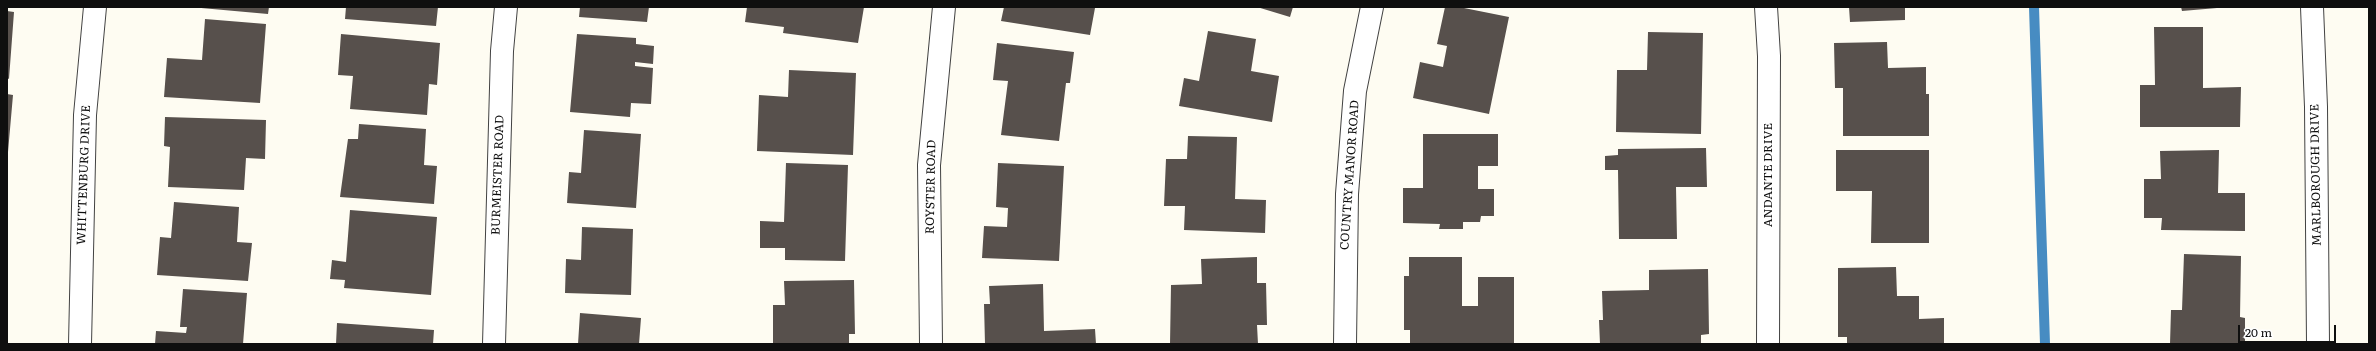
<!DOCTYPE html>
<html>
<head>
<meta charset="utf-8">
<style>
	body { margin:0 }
	#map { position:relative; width:2376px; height:351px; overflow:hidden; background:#fefcf2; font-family:Literata,serif }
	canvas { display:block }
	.frame { position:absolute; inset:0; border:8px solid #0f0f0f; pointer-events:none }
	.scale { position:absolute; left:2238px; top:325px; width:98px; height:18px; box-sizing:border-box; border:2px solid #0f0f0f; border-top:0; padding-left:5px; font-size:12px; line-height:14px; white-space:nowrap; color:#0f0f0f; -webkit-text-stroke:3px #fff; paint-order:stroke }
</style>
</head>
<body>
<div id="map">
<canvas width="2376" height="351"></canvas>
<div class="frame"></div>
<div class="scale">20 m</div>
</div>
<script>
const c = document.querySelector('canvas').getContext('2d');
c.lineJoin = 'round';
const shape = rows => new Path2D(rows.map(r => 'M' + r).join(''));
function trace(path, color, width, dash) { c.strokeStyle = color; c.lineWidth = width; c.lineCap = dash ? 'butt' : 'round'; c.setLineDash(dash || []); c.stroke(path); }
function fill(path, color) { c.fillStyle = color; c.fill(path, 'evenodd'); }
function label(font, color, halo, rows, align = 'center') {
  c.font = font + ' Literata,serif'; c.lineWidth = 4; c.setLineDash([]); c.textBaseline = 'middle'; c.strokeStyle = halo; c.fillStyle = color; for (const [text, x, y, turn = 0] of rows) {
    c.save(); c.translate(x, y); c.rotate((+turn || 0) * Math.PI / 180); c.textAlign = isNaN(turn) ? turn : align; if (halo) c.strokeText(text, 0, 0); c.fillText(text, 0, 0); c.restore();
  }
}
trace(shape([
	[2034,7,2045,344]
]), '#478cc2', 10);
fill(shape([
	[190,7,269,7,268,14],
	[346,7,438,7,436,26,345,19],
	[580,7,649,7,647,22,579,17],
	[747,7,864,7,858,43,783,33,784,27,745,22],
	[1004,7,1087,7,1095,8,1090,35,1001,21],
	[1257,7,1293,7,1290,17],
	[1445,7,1459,7,1509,17,1489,114,1413,98,1420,62,1443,67,1447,46,1437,44],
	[1849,7,1905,7,1905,20,1850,22],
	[2181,7,2217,7,2217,8,2182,11],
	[7,11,14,12,9,79,7,78],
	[205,19,266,24,260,103,164,97,167,58,202,60],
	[2154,27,2203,27,2203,88,2241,87,2240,127,2140,127,2140,85,2155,85],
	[1208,31,1256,39,1251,71,1279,76,1272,122,1179,106,1184,78,1199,81],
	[1648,32,1703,33,1701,134,1616,132,1617,70,1647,70],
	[341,34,440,43,437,85,429,84,427,115,350,109,353,76,338,75],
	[577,34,636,38,636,44,654,46,653,64,635,62,635,66,653,68,651,104,631,103,630,117,570,112],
	[1887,42,1888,68,1926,67,1926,94,1929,94,1929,136,1843,136,1843,88,1835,88,1834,43],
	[997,43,1074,52,1070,83,1066,83,1059,141,1001,135,1008,81,993,80],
	[789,70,856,73,853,155,757,151,759,95,788,97],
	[7,94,13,95,8,152,7,152],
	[165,117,266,120,265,159,246,158,244,190,168,187,170,147,164,146],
	[359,124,426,129,424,165,437,166,434,204,340,197,348,139,358,139],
	[584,130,641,134,636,208,567,203,569,172,581,173],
	[1423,134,1498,134,1498,166,1478,166,1478,189,1494,189,1494,216,1481,216,1480,222,1463,222,1463,229,1439,229,1440,224,1403,223,1403,188,1423,188],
	[1188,136,1237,137,1235,199,1266,200,1265,233,1184,230,1185,206,1164,206,1166,159,1187,159],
	[1706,148,1707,187,1676,187,1677,239,1619,239,1618,170,1605,170,1605,156,1618,155,1618,149],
	[1836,150,1929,150,1929,243,1871,243,1872,191,1836,191],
	[2219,150,2218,193,2245,193,2245,231,2161,230,2162,218,2144,218,2144,179,2161,179,2160,151],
	[786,163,848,165,845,261,785,260,785,248,760,248,760,221,784,222],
	[998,163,1064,166,1059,261,982,258,984,226,1007,227,1008,208,996,207],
	[174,202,239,207,237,242,252,243,248,281,157,275,160,237,171,238],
	[350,210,437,217,431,295,344,288,345,280,330,279,332,260,346,262],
	[582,227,633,229,631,295,565,293,566,259,581,260],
	[2184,254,2241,256,2240,317,2245,318,2245,344,2170,344,2171,310,2182,310],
	[1257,257,1257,283,1266,283,1267,325,1257,325,1258,344,1170,344,1171,285,1202,284,1201,259],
	[1409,257,1462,257,1462,306,1478,306,1478,277,1514,277,1514,344,1410,344,1410,330,1404,330,1404,276,1409,276],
	[1896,267,1897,296,1919,296,1919,319,1944,318,1944,344,1847,344,1847,337,1838,337,1838,268],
	[1708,269,1709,334,1701,335,1701,344,1600,344,1599,320,1603,320,1602,291,1649,290,1649,270],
	[854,280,855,334,849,334,849,344,773,344,773,305,785,305,784,281],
	[1043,284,1044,331,1095,329,1096,344,985,344,984,304,990,304,989,286],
	[183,289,247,293,243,344,155,344,156,331,186,333,187,327,180,327],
	[580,313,641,318,639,344,578,344],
	[337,323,434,330,433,344,336,344]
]), '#57504c');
const minor = shape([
	[1766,7,1769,56,1768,344],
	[2312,7,2316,107,2318,344],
	[80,344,85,115,95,7],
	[494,344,502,51,506,7],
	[931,344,929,165,944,7],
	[1345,344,1347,194,1355,91,1372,7]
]);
trace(minor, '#424242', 24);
trace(minor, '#fff', 22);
label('12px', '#0f0f0f', '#fff', [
	["WHITTENBURG DRIVE",84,175,-88],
	["BURMEISTER ROAD",498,175,-88],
	["COUNTRY MANOR ROAD",1350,175,-86],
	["ANDANTE DRIVE",1768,175,-90],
	["MARLBOROUGH DRIVE",2316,175,-91],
	["ROYSTER ROAD",931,187,-89]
]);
</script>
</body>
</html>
